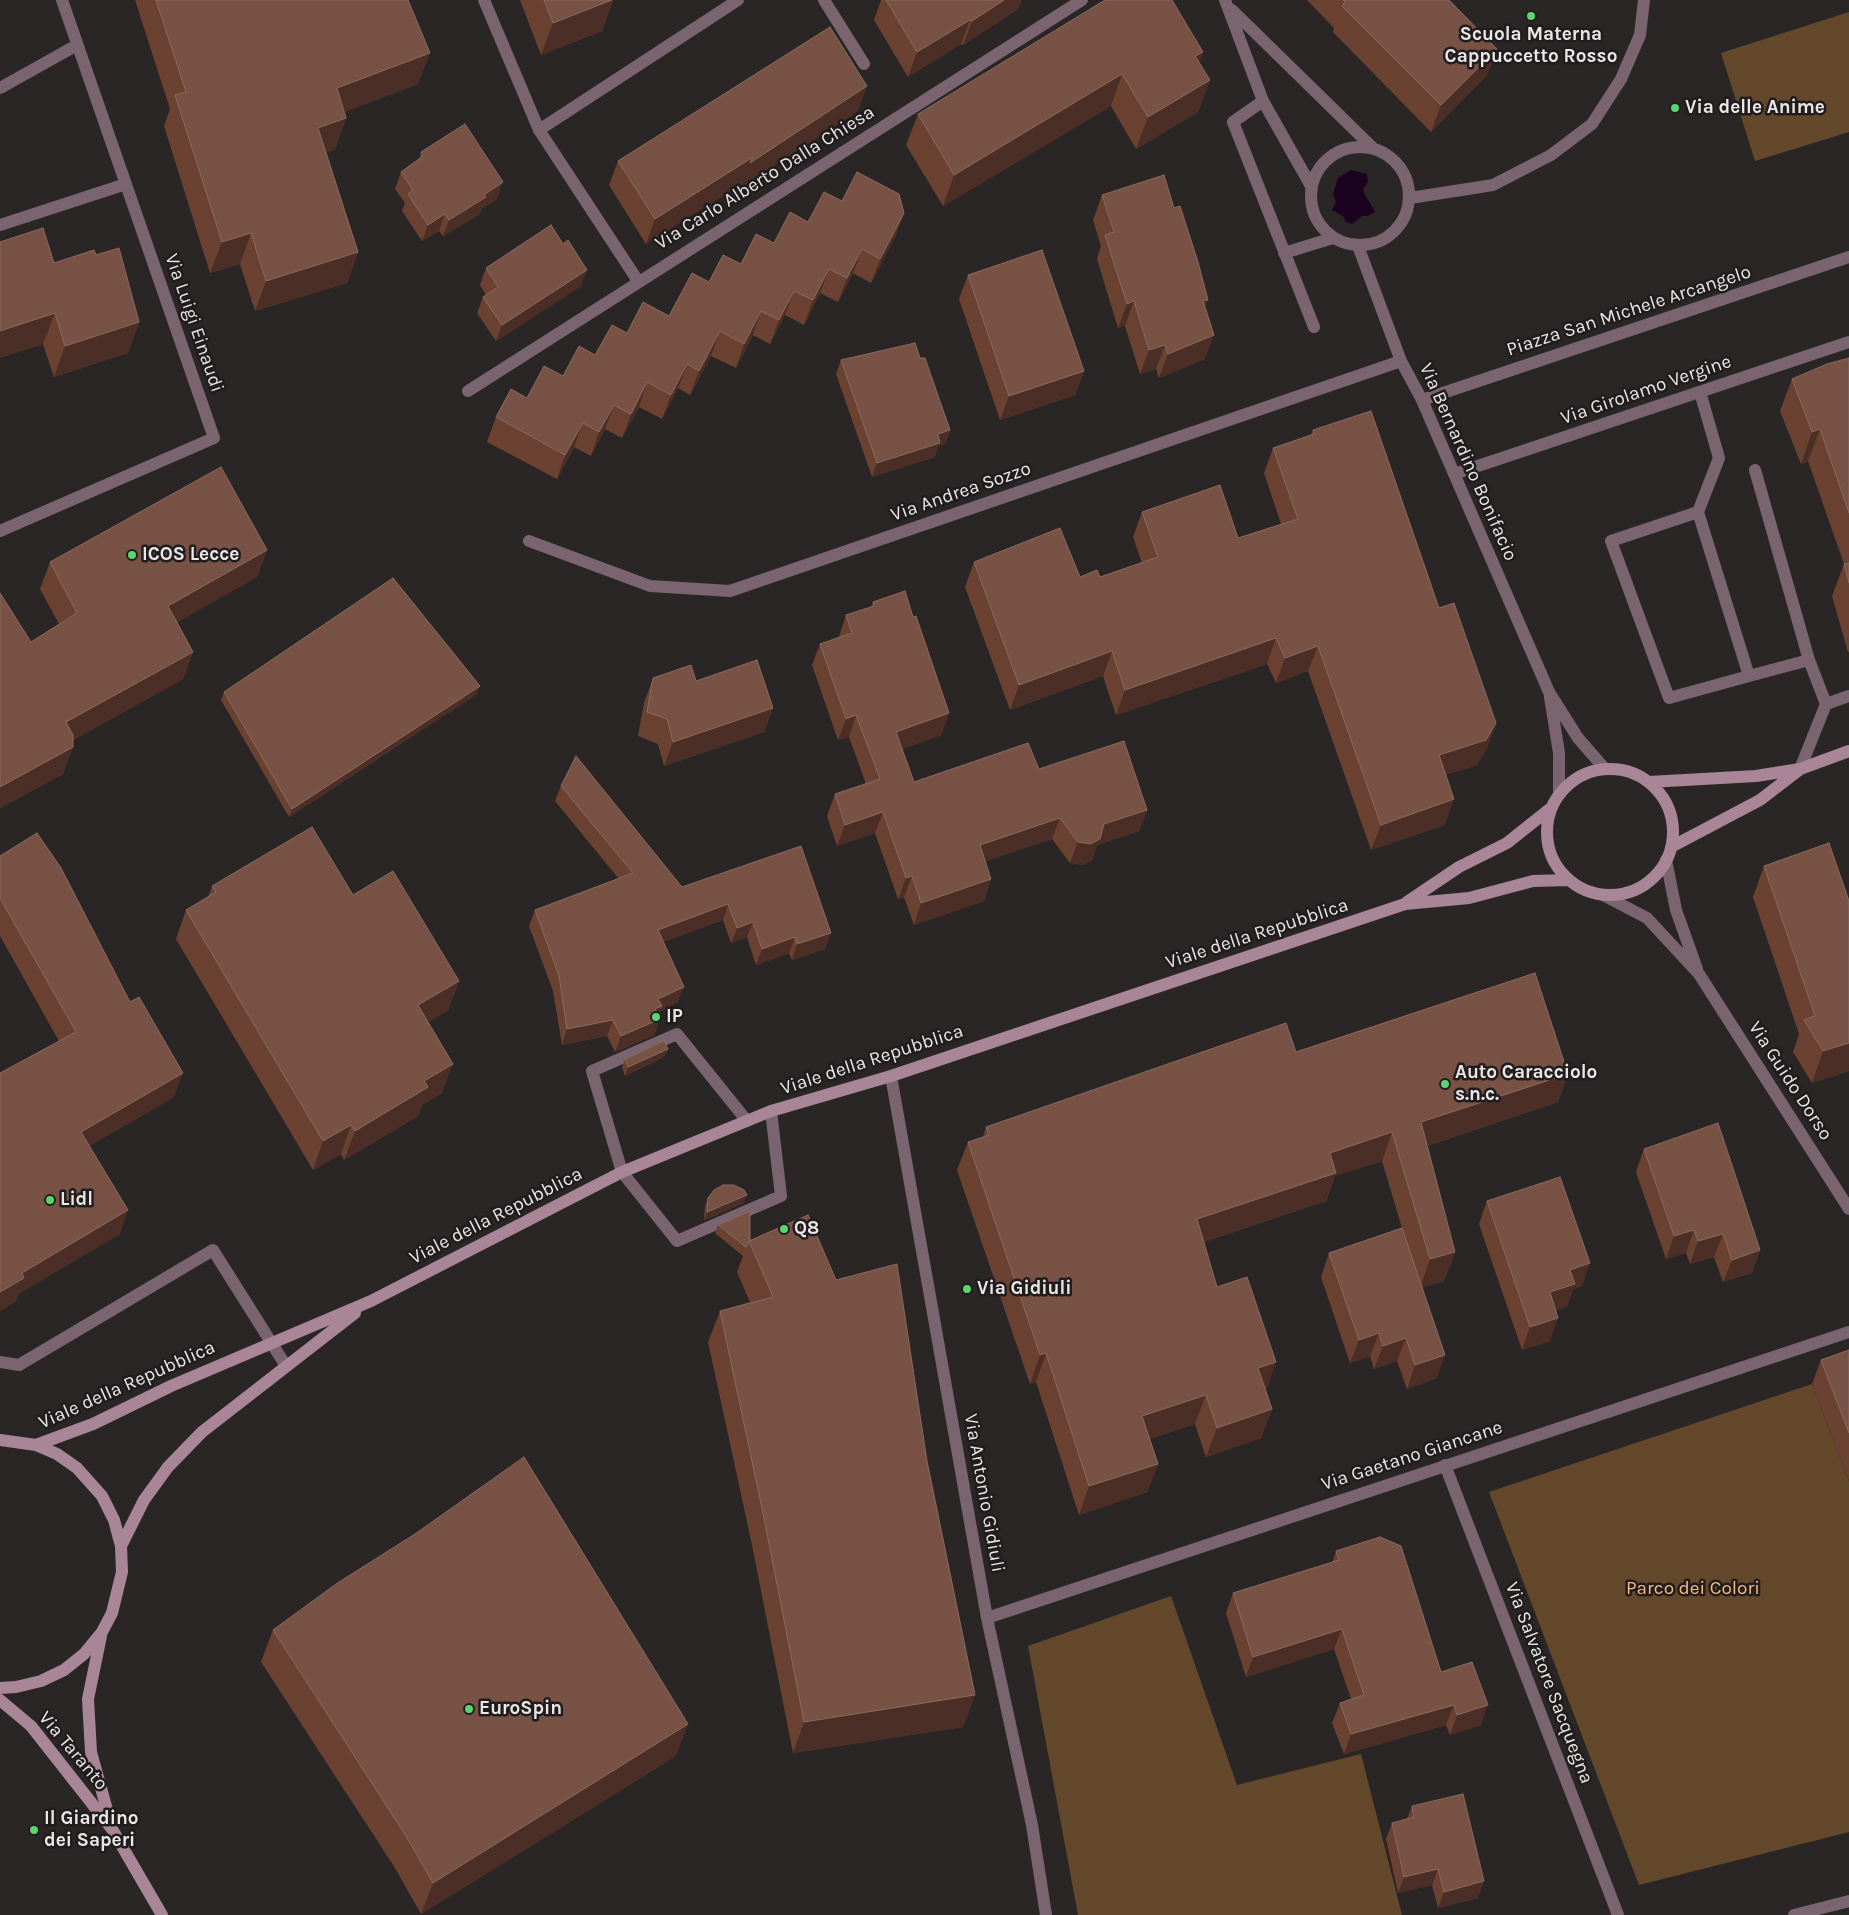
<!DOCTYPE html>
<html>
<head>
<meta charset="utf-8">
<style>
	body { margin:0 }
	canvas { display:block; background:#2a2626 }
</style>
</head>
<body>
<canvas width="1849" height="1915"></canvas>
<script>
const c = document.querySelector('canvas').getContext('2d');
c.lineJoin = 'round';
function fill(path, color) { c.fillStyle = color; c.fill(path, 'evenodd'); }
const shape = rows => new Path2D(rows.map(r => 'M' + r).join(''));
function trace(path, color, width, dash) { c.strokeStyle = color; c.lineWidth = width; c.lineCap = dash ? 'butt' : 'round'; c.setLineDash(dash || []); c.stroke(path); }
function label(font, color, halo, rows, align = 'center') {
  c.font = font + ' Karla,sans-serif'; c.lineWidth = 5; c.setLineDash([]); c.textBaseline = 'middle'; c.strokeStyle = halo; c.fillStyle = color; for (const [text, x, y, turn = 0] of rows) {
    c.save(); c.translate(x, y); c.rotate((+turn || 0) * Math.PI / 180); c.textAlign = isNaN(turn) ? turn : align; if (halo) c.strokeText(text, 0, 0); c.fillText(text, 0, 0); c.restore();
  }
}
fill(shape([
	[1849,12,1849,132,1755,161,1721,53],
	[1812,1384,1849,1481,1849,1832,1639,1885,1489,1492],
	[1171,1596,1237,1785,1361,1754,1402,1915,1078,1915,1028,1646]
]), '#63482b');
fill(shape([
	[1351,170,1367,174,1368,182,1363,189,1364,193,1375,212,1368,216,1362,216,1352,224,1346,222,1343,216,1332,210,1336,202,1333,194,1338,178]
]), '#1b0220');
trace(shape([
	[824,0,864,64],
	[1263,101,1233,122,1314,327],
	[539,130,738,0],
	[1284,253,1333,238],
	[1700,392,1719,458,1698,512,1749,676,1809,660,1826,704],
	[1755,470,1809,660],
	[1698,512,1611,541,1669,698,1749,676],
	[747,1121,677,1034,592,1071,622,1172,677,1241,781,1196,771,1111],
	[0,1362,19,1365,213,1250,286,1366]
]), '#7a646f', 12);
trace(shape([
	[484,0,539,130,638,281],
	[1225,0,1263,101,1311,186],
	[1232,10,1374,149],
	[0,88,77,45],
	'1311 196a49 49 0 1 1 98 0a49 49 0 1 1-98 0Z',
	[1410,198,1493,185,1551,155,1592,124,1621,79,1640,35,1644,0],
	[0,225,126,184],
	[1358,246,1401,361,1422,400,1549,692,1578,738,1605,769],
	[468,391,1082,0],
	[1422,400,1849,257],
	[1454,474,1849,342],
	[0,531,214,438,62,0],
	[529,541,650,586,730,591,1401,361],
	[1550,697,1559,753,1559,793],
	[1800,769,1826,704,1849,696],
	[1666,860,1676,910,1697,969],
	[1603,895,1647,918,1699,974,1849,1209],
	[891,1076,987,1618,1032,1825,1046,1915],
	[1445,1465,1618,1915],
	[987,1618,1849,1332],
	[1794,1915,1849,1901]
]), '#7a646f', 12);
trace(shape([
	'1547 832a63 63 0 1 1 126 0a63 63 0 1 1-126 0Z',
	[1649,782,1756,776,1800,769,1849,751],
	[1671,847,1760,800,1799,770],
	[1407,902,1459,867,1507,843,1551,808],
	[0,1440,36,1445,57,1454,77,1468,102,1496,114,1520,121,1546,122,1572,112,1613,102,1632,84,1654,64,1670,41,1681,16,1687,0,1688],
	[36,1445,93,1424,171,1386,371,1301,622,1172,771,1111,891,1076,1405,904,1469,898,1533,881,1568,880],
	[121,1546,144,1500,168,1467,202,1432,355,1313],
	[101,1636,88,1699,91,1752,111,1824],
	[0,1700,31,1726,112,1829,162,1915]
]), '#a88697', 12);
fill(shape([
	[135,0,408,0,418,84,344,112,346,118,335,149,326,152,358,252,347,283,255,311,240,264,210,273,164,126,170,109],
	[520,0,613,0,602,31,541,55],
	[881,0,1022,0,1018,9,963,45,961,44,908,77,874,20],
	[1307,0,1449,0,1497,49,1487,75,1431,132,1333,32,1334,28],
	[1203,52,1199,63,1210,80,1198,112,1136,149,1111,106,943,206,906,145,918,114],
	[858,111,741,187,743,183,646,244,609,185,618,161],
	[421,152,497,199,481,209,480,214,443,236,439,231,422,241,402,211,405,203,395,189,401,172,419,159],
	[1102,195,1205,307,1205,359,1159,378,1156,369,1140,374,1125,326,1118,328,1097,259,1101,246,1093,220],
	[842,201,904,213,895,237,871,283,853,273,838,302,820,293,804,325,785,315,770,344,753,335,736,368,711,356,690,395,678,388,662,419,639,407,622,438,605,429,591,456,574,447,557,479,487,442,496,417,563,376,627,333,669,316,709,282,741,264],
	[0,242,54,263,96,255,139,322,128,353,54,377,43,344,0,358],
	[563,244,581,286,496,341,477,313,483,297,486,295,480,285,486,268],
	[968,275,1084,371,1075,395,1000,420,959,299],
	[920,358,950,430,945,444,938,446,935,457,872,477,836,374,841,360],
	[1849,358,1849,652,1848,652,1832,596,1844,564,1808,461,1801,464,1780,411,1792,379],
	[1313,430,1439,608,1496,723,1487,748,1477,765,1445,775,1445,825,1371,850,1308,671,1276,683,1267,664,1116,715,1103,676,1010,710,965,587,974,562,1080,577,1100,577,1142,563,1133,537,1142,512,1238,538,1281,524,1264,473,1273,448,1311,435],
	[267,550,257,577,177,622,193,652,183,679,73,740,63,774,0,808,0,593,31,642,59,624,40,589,50,562],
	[873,602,913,617,949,713,941,735,902,749,914,782,1039,769,1147,810,1139,831,1097,845,1092,860,1083,865,1070,863,1052,839,985,861,991,879,984,901,914,925,904,897,898,899,875,833,837,846,827,816,835,794,866,784,849,737,838,740,812,665,820,644,839,637,846,615,871,607],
	[653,678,696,681,773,708,764,732,664,766,658,744,638,736,644,703],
	[224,692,477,694,289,817,221,700],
	[561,786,682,887,831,933,825,949,792,960,789,953,756,965,747,937,731,943,723,920,663,942,678,1002,660,1011,658,1016,660,1019,654,1035,615,1052,607,1036,562,1045,553,991,529,926,535,910,619,879,555,801],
	[0,856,174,1097,89,1146,120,1234,18,1294,16,1301,0,1311,0,1073,59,1041,0,936],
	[1764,866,1849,901,1849,1071,1812,1083,1793,1052,1799,1034,1753,897],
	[212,886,353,895,459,981,448,1010,428,1022,442,1093,422,1105,418,1116,344,1160,341,1154,313,1170,176,939,186,910,208,897],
	[668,1049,664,1057,625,1076,622,1067,625,1059],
	[1296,1052,1568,1074,1558,1102,1427,1146,1455,1252,1444,1281,1422,1287,1437,1378,1407,1389,1397,1361,1374,1369,1370,1356,1350,1363,1321,1277,1329,1253,1402,1228,1382,1161,1335,1176,1326,1201,1204,1242,1217,1287,1266,1391,1272,1409,1261,1438,1206,1457,1195,1424,1150,1439,1158,1464,1147,1492,1079,1515,1036,1382,1030,1384,957,1170,968,1142,983,1137,986,1127],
	[1644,1149,1760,1250,1752,1273,1723,1282,1714,1257,1690,1264,1686,1253,1666,1259,1636,1172],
	[708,1198,744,1203,704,1220,705,1206],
	[1487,1201,1582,1286,1573,1289,1567,1306,1556,1310,1550,1341,1522,1350,1479,1224],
	[718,1225,836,1280,927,1461,975,1695,963,1727,793,1753,752,1545,708,1342,720,1311,750,1302,737,1272,743,1256,715,1233],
	[1849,1350,1849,1481,1812,1384,1821,1360],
	[1336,1551,1441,1672,1481,1725,1450,1735,1446,1725,1344,1754,1332,1723,1340,1703,1351,1699,1334,1649,1246,1677,1226,1613,1233,1593,1332,1563],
	[273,1630,676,1756,421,1914,395,1868,261,1662],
	[1412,1806,1478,1898,1438,1908,1432,1885,1398,1893,1386,1839,1392,1823,1407,1819]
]), '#6b4132');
fill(shape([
	[612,0,613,0,602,31,541,55,553,23],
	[1004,0,1022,0,1018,9,963,45,972,21],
	[970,20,961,44,908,77,917,52],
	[1497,49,1487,75,1431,132,1441,105],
	[1203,52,1192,84,1195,56],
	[430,53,418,84,325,119,337,88],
	[1122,74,1111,106,943,206,954,175],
	[1210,80,1198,112,1136,149,1148,117],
	[867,86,858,111,741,187,743,183,646,244,655,219],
	[346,118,335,149,306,159,318,128],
	[503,182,497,199,481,209,480,214,443,236,449,220],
	[904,213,895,237,871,283,880,259],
	[445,214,439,231,422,241,428,225],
	[251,233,240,264,210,273,222,242],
	[862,249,853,273,838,302,847,278],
	[358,252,347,283,255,311,266,281],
	[829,269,820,293,804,325,813,300],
	[587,270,581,286,496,341,502,325],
	[794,291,785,315,770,344,779,320],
	[1208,300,1199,324,1203,301],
	[1134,301,1125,326,1118,328,1127,304],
	[761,311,753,335,736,368,744,344],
	[55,313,43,344,0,358,0,331],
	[139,322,128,353,54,377,65,346],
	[720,331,711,356,690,395,699,371],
	[1214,335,1205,359,1159,378,1168,354],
	[1165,345,1156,369,1140,374,1149,350],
	[687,364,678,388,662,419,671,395],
	[1084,371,1075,395,1000,420,1009,396],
	[647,382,639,407,622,438,631,414],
	[614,405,605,429,591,456,599,432],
	[583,423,574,447,557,479,565,455],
	[1820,429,1808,461,1801,464,1812,432],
	[950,430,945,444,938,446,935,457,872,477,877,463,938,434],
	[267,550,257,577,158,633,168,606],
	[1276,638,1267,664,1116,715,1125,690],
	[1318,646,1308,671,1276,683,1285,658],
	[1112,651,1103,676,1010,710,1019,685],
	[193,652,183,679,56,749,66,722],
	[480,686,477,694,289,817,292,809],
	[773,708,764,732,664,766,673,742],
	[949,713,941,735,889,754,896,732],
	[856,715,849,737,838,740,846,719],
	[1496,723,1487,748,1477,765,1429,780,1439,755],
	[73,747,63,774,0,808,0,787],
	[1454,799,1445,825,1371,850,1381,825],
	[1147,810,1139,831,1097,845,1092,860,1083,865,1070,863,1078,842,1104,824],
	[883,812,875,833,837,846,845,825],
	[1060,818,1052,839,972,866,980,845],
	[912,876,904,897,898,899,906,878],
	[991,879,984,901,914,925,921,903],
	[728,904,723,920,652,946,658,930],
	[753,922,747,937,731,943,737,928],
	[831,933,825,949,792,960,797,944],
	[795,937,789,953,756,965,762,949],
	[459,981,448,1010,408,1034,418,1005],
	[684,987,678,1002,660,1011,656,1021,660,1019,654,1035,615,1052,621,1036,658,999],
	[613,1020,607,1036,562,1045,567,1029],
	[1849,1043,1849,1071,1812,1083,1823,1051],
	[668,1049,664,1057,625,1076,628,1067],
	[453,1064,442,1093,422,1105,418,1116,344,1160,355,1131,424,1081],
	[183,1073,174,1097,73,1155,81,1132],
	[1568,1074,1558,1102,1411,1151,1421,1122],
	[351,1125,341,1154,313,1170,323,1141],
	[1392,1132,1382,1161,1335,1176,1326,1201,1186,1248,1197,1219,1330,1153],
	[747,1195,744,1203,704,1220,707,1212],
	[128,1210,120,1234,18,1294,16,1301,0,1311,0,1292,22,1273],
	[1694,1230,1686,1253,1666,1259,1674,1236],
	[1723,1234,1714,1257,1690,1264,1698,1241],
	[1760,1250,1752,1273,1723,1282,1732,1260],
	[1455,1252,1444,1281,1420,1288,1430,1259],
	[1590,1263,1582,1286,1573,1289,1567,1306,1541,1315,1550,1292,1570,1270],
	[1558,1318,1550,1341,1522,1350,1530,1327],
	[1379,1333,1370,1356,1350,1363,1359,1340],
	[1406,1338,1397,1361,1374,1369,1383,1346],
	[1046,1353,1036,1382,1030,1384,1040,1355],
	[1445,1355,1437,1378,1407,1389,1415,1365],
	[1276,1362,1266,1391,1258,1368],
	[1206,1395,1195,1424,1132,1445,1142,1416],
	[1272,1409,1261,1438,1206,1457,1217,1428],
	[1158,1464,1147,1492,1079,1515,1089,1486],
	[1342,1629,1334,1649,1246,1677,1253,1657],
	[975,1695,963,1727,793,1753,804,1722],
	[1454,1705,1446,1725,1344,1754,1351,1734],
	[1488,1705,1481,1725,1450,1735,1457,1715],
	[688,1724,676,1756,421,1914,433,1883],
	[1438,1869,1432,1885,1398,1893,1404,1877],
	[1484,1881,1478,1898,1438,1908,1444,1892]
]), '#4b2e25');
const building = shape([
	[156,0,408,0,430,53,337,88,346,118,318,128,358,252,266,281,251,233,222,242,175,95,186,92,156,0],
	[544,0,612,0,553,23,544,0],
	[886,0,1004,0,972,21,970,20,917,52,886,0],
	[1105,0,1172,0,1203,52,1195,56,1210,80,1148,117,1122,74,954,175,918,114,1105,0],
	[1343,0,1449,0,1497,49,1441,105,1342,6,1345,2,1343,0],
	[830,27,867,86,750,163,753,157,655,219,618,161,830,27],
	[465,124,503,182,484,195,486,197,449,220,445,214,428,225,408,194,413,190,401,172,423,156,421,152,465,124],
	[857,172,899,194,904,213,880,259,862,249,847,278,829,269,813,300,794,291,779,320,761,311,744,344,720,331,699,371,687,364,671,395,647,382,631,414,614,405,599,432,583,423,565,455,496,417,511,389,527,398,544,366,563,376,579,346,595,355,612,325,627,333,643,302,669,316,692,273,709,282,723,255,741,264,756,234,774,243,790,212,808,222,824,192,842,201,857,172],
	[1164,175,1174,208,1180,206,1198,262,1208,300,1203,301,1214,335,1168,354,1165,345,1149,350,1134,301,1127,304,1105,235,1114,232,1102,195,1164,175],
	[551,225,563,244,568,240,587,270,502,325,483,297,498,287,486,268,551,225],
	[43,228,54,263,94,250,96,255,119,248,139,322,65,346,55,313,0,331,0,242,43,228],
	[1042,250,1084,371,1009,396,968,275,1042,250],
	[915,343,920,358,925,358,950,430,938,434,940,443,877,463,841,360,915,343],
	[1849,358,1849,513,1820,429,1812,432,1792,379,1827,364,1849,358],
	[1371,411,1439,608,1454,603,1496,723,1486,740,1439,755,1454,799,1381,825,1318,646,1285,658,1276,638,1125,690,1112,651,1019,685,974,562,1060,528,1080,577,1097,570,1100,577,1158,557,1142,512,1220,485,1238,538,1298,519,1273,448,1314,434,1313,430,1371,411],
	[221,467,267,550,168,606,193,652,66,722,73,735,73,747,0,787,0,593,31,642,77,613,50,562,221,467],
	[1849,563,1849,583,1844,564,1849,563],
	[393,578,480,686,292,809,224,692,393,578],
	[905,591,913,617,916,616,949,713,896,732,914,782,1028,743,1039,769,1124,741,1147,810,1104,824,1100,839,1090,844,1078,842,1060,818,980,845,991,879,921,903,912,876,906,878,883,812,845,825,835,794,880,779,856,715,846,719,820,644,852,633,846,615,874,606,873,602,905,591],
	[757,660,773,708,673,742,667,719,647,712,653,678,691,665,696,681,757,660],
	[576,756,682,887,801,846,831,933,797,944,795,937,762,949,753,922,737,928,728,904,658,930,684,987,658,999,662,1006,655,1009,660,1019,621,1036,613,1020,567,1029,559,976,535,910,633,873,561,786,576,756],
	[312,827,353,895,393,871,459,981,418,1005,453,1064,424,1081,428,1087,355,1131,351,1125,323,1141,186,910,216,892,212,886,312,827],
	[37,833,61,868,130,1002,139,997,183,1073,81,1132,128,1210,22,1273,24,1278,0,1292,0,1073,76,1032,0,898,0,856,37,833],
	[1829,843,1849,901,1849,1043,1823,1051,1804,1020,1815,1016,1764,866,1829,843],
	[1535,973,1568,1074,1421,1122,1455,1252,1430,1259,1392,1132,1330,1153,1336,1173,1197,1219,1217,1287,1247,1277,1276,1362,1258,1368,1272,1409,1217,1428,1206,1395,1142,1416,1158,1464,1089,1486,1046,1353,1040,1355,968,1142,989,1135,986,1127,1286,1023,1296,1052,1535,973],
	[664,1041,668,1049,628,1067,625,1059,664,1041],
	[1718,1123,1760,1250,1732,1260,1723,1234,1698,1241,1694,1230,1674,1236,1644,1149,1718,1123],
	[1560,1177,1590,1263,1570,1270,1575,1284,1550,1292,1558,1318,1530,1327,1487,1201,1560,1177],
	[723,1185,734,1185,744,1190,747,1195,707,1212,708,1198,714,1190,723,1185],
	[750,1211,750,1240,749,1241,746,1247,718,1225,750,1211],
	[808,1215,836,1280,897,1264,927,1461,975,1695,804,1722,763,1513,720,1311,773,1297,749,1241,808,1215],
	[1402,1228,1445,1355,1415,1365,1406,1338,1383,1346,1379,1333,1359,1340,1329,1253,1402,1228],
	[1849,1350,1849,1433,1821,1360,1849,1350],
	[524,1457,688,1724,433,1883,406,1836,273,1630,336,1584,415,1534,524,1457],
	[1380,1537,1401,1546,1441,1672,1472,1662,1488,1705,1457,1715,1454,1705,1351,1734,1340,1703,1364,1695,1342,1629,1253,1657,1233,1593,1339,1560,1336,1551,1380,1537],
	[1463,1794,1484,1881,1444,1892,1438,1869,1404,1877,1392,1823,1414,1817,1412,1806,1463,1794]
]);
fill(building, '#785245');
trace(building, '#8a6a5e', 1);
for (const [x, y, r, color] of [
	[1531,16,5,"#58d56f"],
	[1675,108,5,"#58d56f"],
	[132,555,5,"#58d56f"],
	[656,1017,5,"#58d56f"],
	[1445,1084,5,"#58d56f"],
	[50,1200,5,"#58d56f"],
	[784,1229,5,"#58d56f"],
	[967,1289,5,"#58d56f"],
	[469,1709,5,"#58d56f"],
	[34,1830,5,"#58d56f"]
]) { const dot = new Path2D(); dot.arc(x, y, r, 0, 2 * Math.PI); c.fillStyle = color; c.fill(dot); trace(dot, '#211c1d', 2); }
label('bold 19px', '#eae7e7', '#211c1d', [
	["Scuola Materna",1531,35,"center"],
	["Cappuccetto Rosso",1531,57,"center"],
	["Via delle Anime",1685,108],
	["ICOS Lecce",142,555],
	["IP",666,1017],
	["Auto Caracciolo",1455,1073],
	["s.n.c.",1455,1095],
	["Lidl",60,1200],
	["Q8",794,1229],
	["Via Gidiuli",977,1289],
	["EuroSpin",479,1709],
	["Il Giardino",44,1819],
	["dei Saperi",44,1841]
], 'left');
label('19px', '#eae7e7', '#211c1d', [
	["Via Carlo Alberto Dalla Chiesa",765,178,-32],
	["Piazza San Michele Arcangelo",1629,311,-18],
	["Via Luigi Einaudi",194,323,71],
	["Via Girolamo Vergine",1646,390,-19],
	["Via Bernardino Bonifacio",1468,462,66],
	["Via Andrea Sozzo",961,492,-19],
	["Viale della Repubblica",1257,934,-18],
	["Viale della Repubblica",872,1060,-18],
	["Via Guido Dorso",1790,1081,57],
	["Viale della Repubblica",496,1216,-27],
	["Viale della Repubblica",127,1385,-24],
	["Via Gaetano Giancane",1412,1456,-18],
	["Via Antonio Gidiuli",984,1493,80],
	["Via Salvatore Sacquegna",1549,1683,69],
	["Via Taranto",73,1751,50]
]);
label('19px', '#f5bc80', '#211c1d', [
	["Parco dei Colori",1693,1589]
]);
</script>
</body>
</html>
